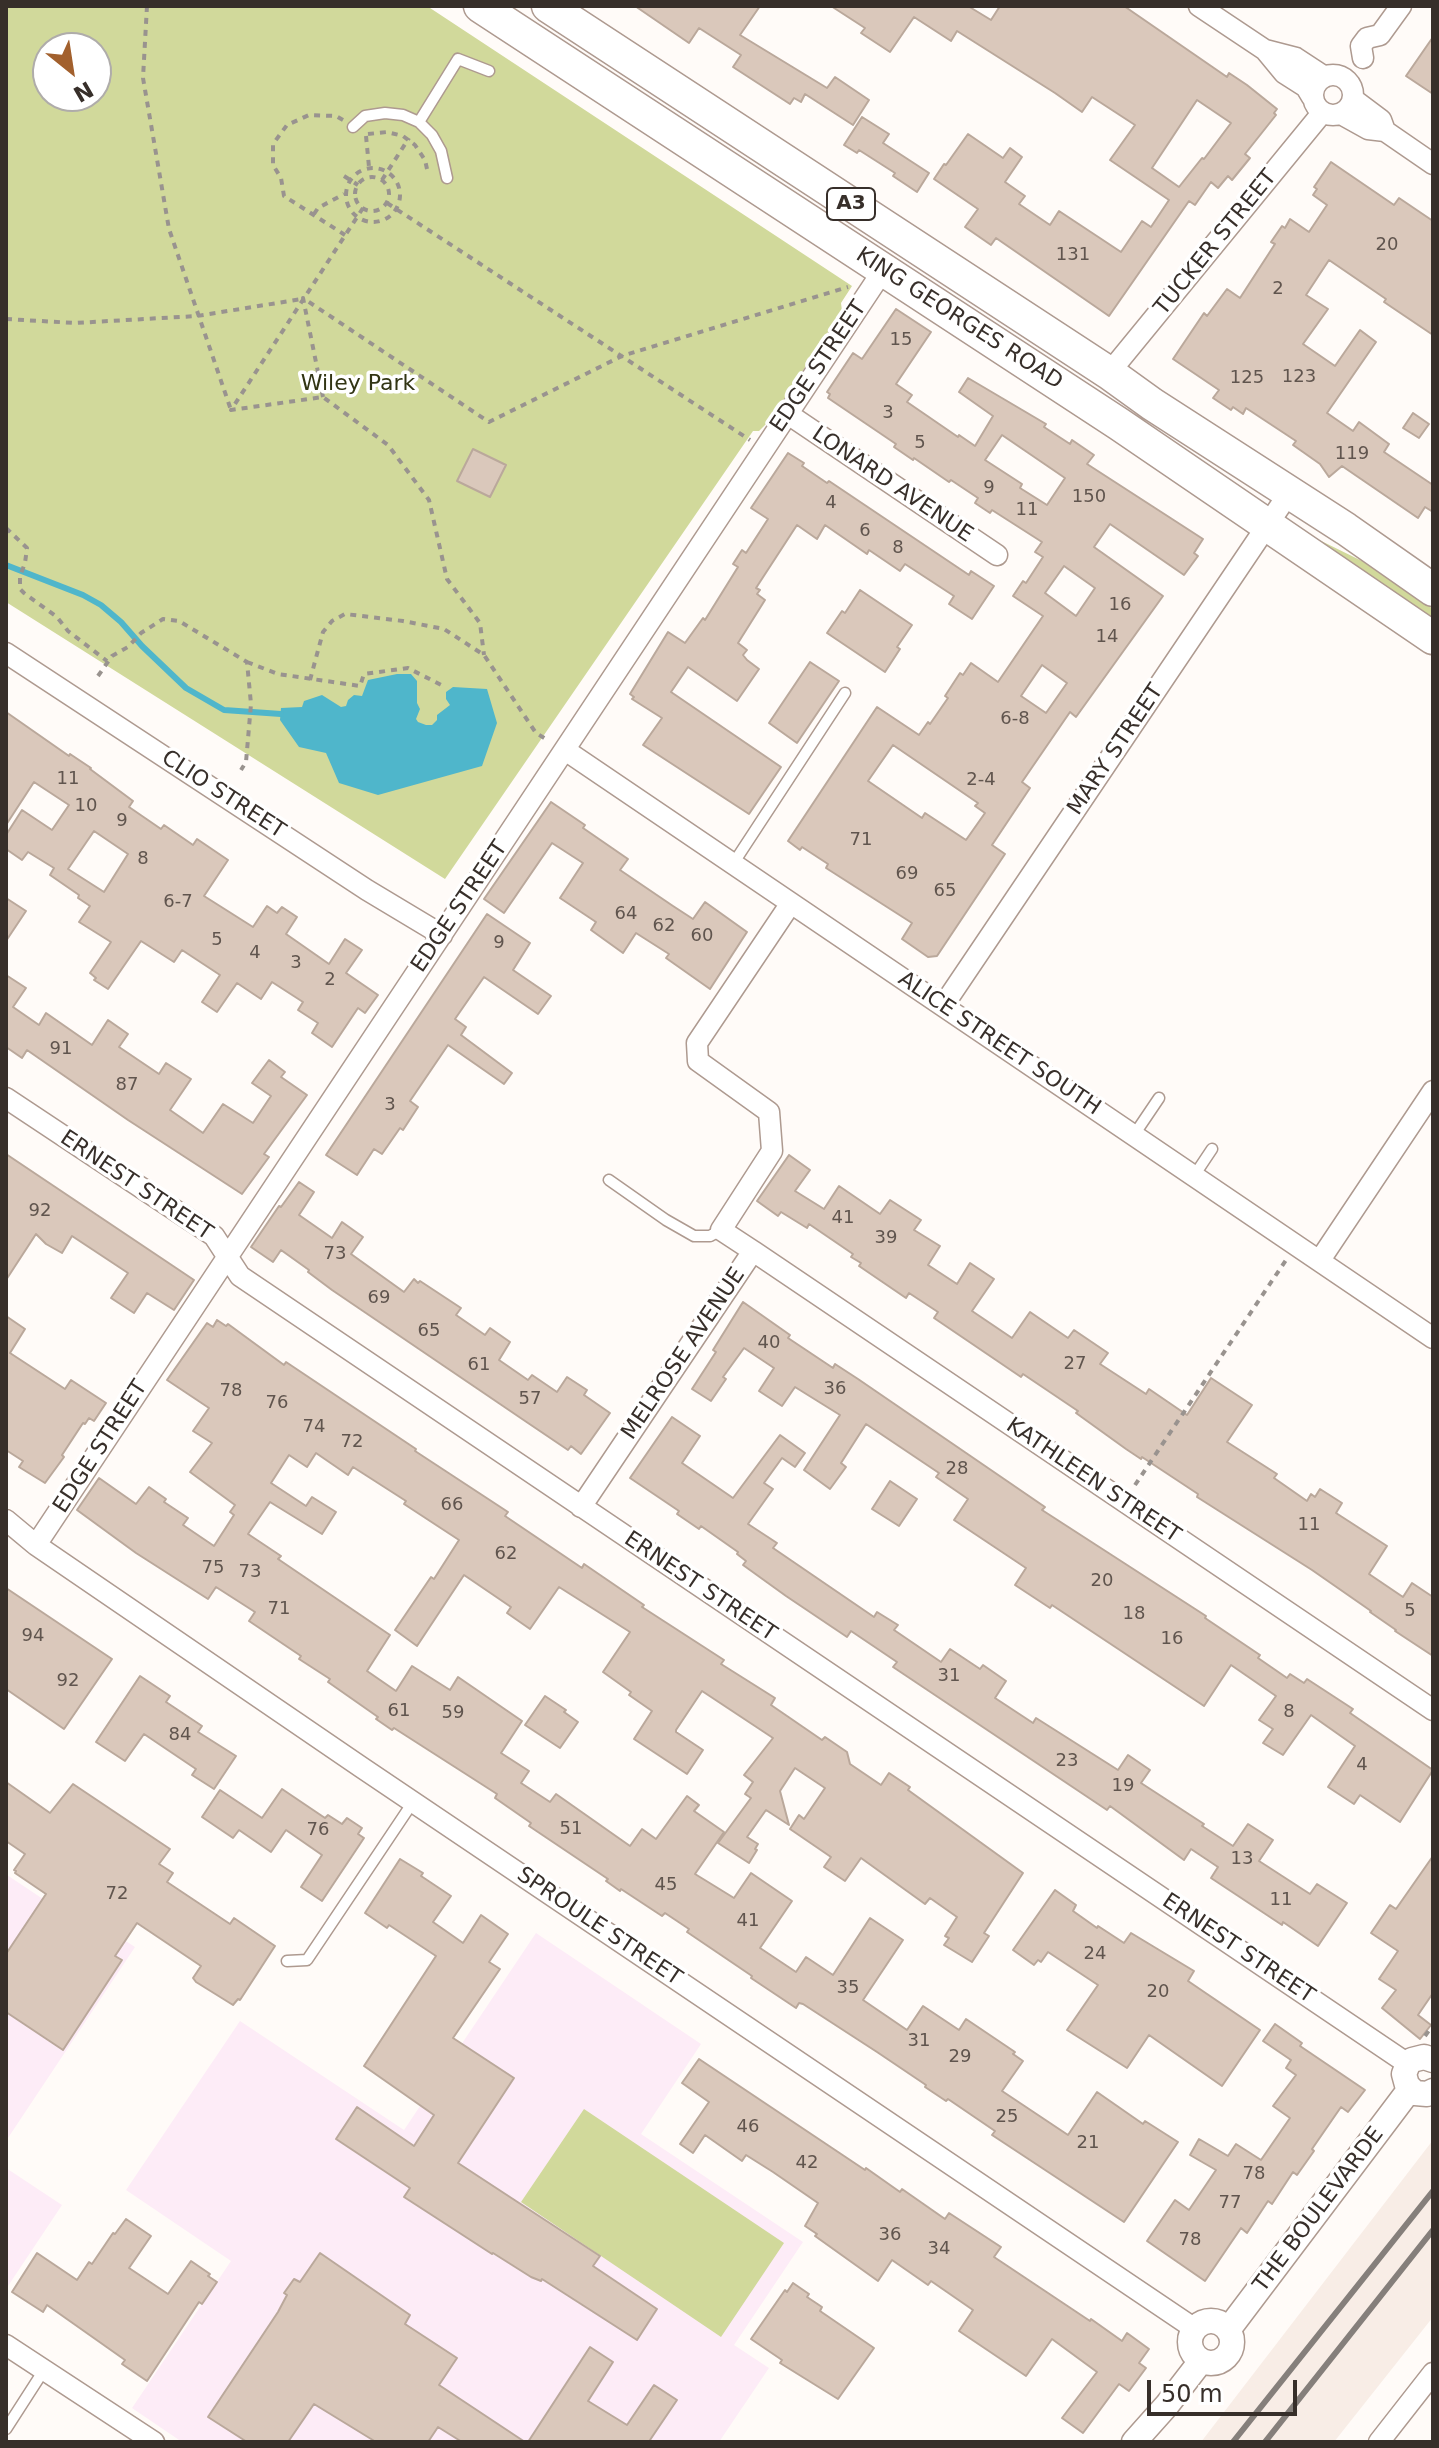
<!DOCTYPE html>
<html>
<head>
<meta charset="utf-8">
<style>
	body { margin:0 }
	#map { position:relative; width:1439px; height:2448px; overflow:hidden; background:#fffbf8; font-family:"DejaVu Sans",sans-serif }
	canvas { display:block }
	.frame { position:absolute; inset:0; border:8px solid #372f2a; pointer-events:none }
	.north { position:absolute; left:32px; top:32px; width:80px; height:80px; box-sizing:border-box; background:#fff; border:2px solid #afacaa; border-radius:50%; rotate:150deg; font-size:22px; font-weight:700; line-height:32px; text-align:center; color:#372f2a }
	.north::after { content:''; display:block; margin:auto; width:28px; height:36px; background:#a2602d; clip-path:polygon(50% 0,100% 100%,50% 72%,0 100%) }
	.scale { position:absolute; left:1147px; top:2380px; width:150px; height:36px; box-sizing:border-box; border:4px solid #372f2a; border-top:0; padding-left:10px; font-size:24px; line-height:28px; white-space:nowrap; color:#372f2a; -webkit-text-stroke:6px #fff; paint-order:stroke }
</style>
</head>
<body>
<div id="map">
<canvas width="1439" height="2448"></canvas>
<div class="frame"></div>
<div class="north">N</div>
<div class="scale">50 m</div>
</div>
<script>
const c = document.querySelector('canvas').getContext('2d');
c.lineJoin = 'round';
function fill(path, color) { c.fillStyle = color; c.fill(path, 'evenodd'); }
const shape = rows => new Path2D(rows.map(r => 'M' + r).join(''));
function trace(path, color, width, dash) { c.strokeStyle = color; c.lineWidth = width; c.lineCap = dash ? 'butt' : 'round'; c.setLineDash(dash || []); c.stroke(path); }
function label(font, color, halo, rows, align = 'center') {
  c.font = font + ' "DejaVu Sans",sans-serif'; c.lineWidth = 7; c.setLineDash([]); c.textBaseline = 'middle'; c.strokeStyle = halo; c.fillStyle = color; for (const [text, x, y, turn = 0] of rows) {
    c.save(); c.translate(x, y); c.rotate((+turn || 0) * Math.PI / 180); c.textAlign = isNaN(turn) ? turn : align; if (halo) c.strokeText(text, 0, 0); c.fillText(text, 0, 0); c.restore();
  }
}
fill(shape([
	[1433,2140,1433,2317,1334,2442,1201,2442]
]), '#f8ede6');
fill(shape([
	[7,1875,109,1943,115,1934,135,1947,6,2141],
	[536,1933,701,2044,641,2134,803,2242,734,2345,769,2368,719,2442,182,2442,132,2408,231,2261,126,2190,240,2021,404,2130],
	[6,2168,62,2205,6,2289]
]), '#fdecf7');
fill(shape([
	[6,6,427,6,852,286,841,303,842,311,771,419,759,431,753,431,445,879,6,602],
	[48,48,96,48,96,96,48,96],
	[1309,535,1362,561,1433,609,1433,623],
	[584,2109,784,2243,721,2337,521,2202]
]), '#d1d99b');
fill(shape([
	[397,674,411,674,417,681,417,703,420,709,416,719,418,722,426,725,432,725,437,720,437,715,450,705,446,699,446,692,453,687,487,689,497,723,482,766,378,795,339,783,326,753,299,747,280,720,281,708,302,707,304,701,322,695,341,707,346,706,348,700,354,695,362,696,368,680]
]), '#4fb6cb');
trace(shape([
	[6,565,83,595,101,605,121,622,142,646,186,688,224,710,281,714]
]), '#4fb6cb', 6);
const building = shape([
	[635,6,760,6,740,35,827,88,835,77,869,100,853,125,805,94,801,102,794,98,790,104,733,67,741,55,699,28,689,43,635,6],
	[831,6,968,6,991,20,1000,6,1124,6,1227,77,1229,73,1247,85,1277,109,1274,113,1276,115,1245,154,1250,158,1232,180,1228,176,1218,188,1211,182,1195,205,1189,201,1109,316,996,238,991,245,965,227,978,209,934,179,944,164,946,165,968,134,1003,158,1010,148,1022,157,1005,182,1025,196,1019,204,1050,225,1059,211,1121,252,1142,221,1151,227,1169,200,1110,160,1135,125,1092,97,1082,112,1055,93,957,31,951,41,914,17,890,52,861,33,865,28,831,6],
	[1197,100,1231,123,1204,159,1202,158,1179,187,1152,168,1197,100],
	[1433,37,1433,94,1406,76,1433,37],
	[862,117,889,134,883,143,929,173,917,192,893,176,895,173,859,150,857,153,844,145,862,117],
	[1331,162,1394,205,1399,198,1433,221,1433,335,1384,302,1386,299,1329,260,1306,295,1328,309,1303,344,1335,366,1360,330,1376,342,1327,413,1353,431,1359,422,1389,444,1384,452,1433,485,1433,512,1425,507,1418,518,1342,466,1329,477,1320,464,1293,445,1296,441,1246,408,1243,414,1233,407,1231,410,1213,398,1219,390,1173,359,1204,313,1207,316,1227,289,1240,298,1275,244,1271,242,1282,226,1285,228,1290,219,1309,232,1327,205,1313,195,1317,189,1314,187,1331,162],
	[896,309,931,332,896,384,912,395,907,402,958,437,959,435,975,446,993,416,959,392,968,378,1046,424,1044,427,1070,444,1072,440,1094,455,1087,464,1203,539,1194,553,1198,556,1184,575,1110,524,1094,547,1163,596,1076,717,1070,712,1022,782,1030,788,992,845,1005,854,937,956,928,957,902,939,912,923,826,868,828,864,802,847,800,850,788,841,877,707,919,735,928,722,930,724,948,698,945,696,960,673,963,675,971,663,998,682,1043,616,1013,596,1023,581,1026,583,1043,557,1035,552,1042,542,992,510,990,513,975,503,978,498,951,480,949,482,914,458,913,460,894,447,896,444,828,398,830,394,827,392,853,353,862,359,896,309],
	[1002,435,1065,478,1047,505,1020,488,1022,484,985,460,1002,435],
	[1064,566,1095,588,1076,616,1045,593,1064,566],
	[1042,665,1067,683,1046,713,1021,696,1042,665],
	[893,745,978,803,975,806,985,813,966,840,925,813,922,818,868,781,893,745],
	[1413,413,1429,424,1419,438,1403,428,1413,413],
	[473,449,506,465,490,497,457,481,473,449],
	[788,453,804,463,802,466,827,483,829,481,969,575,971,571,994,586,972,619,949,604,954,596,905,564,900,571,869,550,867,554,825,525,817,539,797,525,756,588,760,590,757,594,765,600,738,643,747,650,743,655,747,660,759,669,737,701,688,667,671,692,781,767,749,814,643,745,662,718,632,699,634,697,630,694,668,632,685,643,703,618,705,620,738,567,733,564,742,550,746,553,768,519,751,508,788,453],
	[860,590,912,625,897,647,900,649,885,672,827,633,842,611,845,613,860,590],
	[810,662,839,681,797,743,769,723,810,662],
	[6,712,69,756,70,754,91,768,90,769,133,801,129,807,161,829,164,825,193,845,197,839,228,860,204,896,253,927,267,906,277,913,282,907,297,917,286,934,329,964,345,939,362,950,346,973,378,995,365,1013,358,1008,332,1047,312,1033,318,1023,298,1010,303,1002,272,982,261,999,237,983,217,1012,202,1002,220,975,182,950,174,962,141,941,108,989,94,980,96,978,90,973,111,942,79,922,90,906,78,898,79,895,50,875,54,868,28,852,22,860,6,849,6,835,22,810,52,830,69,805,34,782,6,825,6,712],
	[94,831,128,854,104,892,68,869,94,831],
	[551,802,585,825,583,828,628,859,620,870,673,906,693,919,705,902,747,932,710,989,666,958,669,954,636,933,623,953,591,930,596,922,560,898,583,863,552,843,504,913,484,899,551,802],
	[6,898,26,911,6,941,6,898],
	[487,914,530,943,513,970,551,996,538,1014,484,977,455,1019,466,1027,461,1035,512,1073,504,1084,448,1045,410,1101,418,1107,403,1130,400,1128,382,1154,374,1149,357,1175,326,1155,487,914],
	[6,975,26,988,13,1007,39,1025,46,1013,92,1045,108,1020,128,1034,119,1047,159,1074,166,1063,191,1079,170,1110,203,1133,223,1104,253,1123,271,1096,252,1083,269,1060,285,1072,281,1077,307,1095,264,1154,269,1157,242,1194,128,1120,27,1050,22,1058,6,1047,6,975],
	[6,1154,194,1280,174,1310,147,1293,134,1313,111,1298,128,1273,72,1236,62,1253,46,1244,36,1234,6,1280,6,1154],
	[789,1155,810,1170,795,1191,824,1209,839,1186,880,1214,890,1200,921,1220,914,1230,940,1246,928,1265,957,1284,970,1263,994,1279,972,1311,1012,1338,1030,1312,1068,1338,1074,1330,1108,1353,1100,1364,1146,1394,1149,1389,1187,1415,1211,1378,1252,1405,1227,1442,1277,1474,1274,1478,1307,1501,1311,1494,1315,1497,1320,1489,1342,1503,1336,1513,1387,1546,1369,1574,1403,1597,1412,1583,1433,1597,1433,1656,1395,1631,1396,1630,1370,1612,1371,1611,1312,1570,1197,1497,1198,1494,1142,1457,1141,1459,1126,1449,1076,1413,1078,1411,1023,1374,1021,1377,934,1318,938,1312,909,1293,906,1298,859,1266,861,1263,851,1257,853,1254,809,1224,807,1228,781,1212,778,1216,757,1201,789,1155],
	[299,1182,314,1192,299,1215,332,1238,342,1222,363,1237,351,1254,404,1292,414,1279,418,1283,420,1281,461,1308,456,1315,485,1335,490,1328,510,1342,499,1360,528,1380,532,1375,557,1392,567,1377,587,1390,584,1395,610,1413,581,1454,571,1446,568,1450,528,1423,332,1290,308,1272,309,1270,281,1250,273,1262,251,1247,279,1206,281,1207,299,1182],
	[743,1302,790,1335,788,1338,833,1368,835,1364,858,1379,1045,1507,1042,1510,1206,1616,1205,1618,1260,1655,1258,1658,1287,1678,1290,1674,1304,1683,1307,1679,1353,1709,1350,1713,1433,1770,1400,1822,1360,1795,1354,1804,1328,1787,1355,1746,1311,1715,1283,1755,1263,1743,1273,1729,1259,1720,1276,1696,1231,1665,1204,1706,1052,1605,1050,1608,1015,1585,1026,1568,954,1520,968,1499,936,1477,939,1473,866,1424,841,1463,846,1467,830,1489,804,1470,840,1415,795,1387,782,1406,759,1391,774,1368,744,1348,723,1377,726,1379,711,1401,692,1389,716,1352,713,1350,743,1302],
	[6,1316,25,1329,10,1353,65,1389,71,1380,106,1403,94,1421,89,1418,85,1424,83,1423,62,1455,64,1457,45,1483,19,1467,23,1461,6,1450,6,1316],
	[217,1320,226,1326,228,1324,284,1365,286,1362,416,1449,415,1451,508,1512,505,1516,582,1568,584,1564,644,1605,642,1607,724,1660,721,1664,775,1698,771,1705,822,1740,825,1737,847,1752,850,1764,881,1785,889,1773,910,1787,908,1790,1023,1873,984,1933,989,1936,972,1962,944,1945,949,1938,945,1936,957,1917,930,1898,925,1904,861,1858,845,1881,824,1867,831,1857,790,1829,799,1815,804,1819,825,1788,795,1768,780,1791,789,1825,766,1810,747,1837,758,1844,755,1849,757,1850,749,1863,718,1843,751,1798,745,1794,753,1782,744,1775,773,1738,702,1691,676,1730,676,1732,703,1750,687,1774,634,1739,652,1711,629,1695,631,1692,603,1672,630,1632,559,1587,530,1629,507,1613,511,1607,464,1575,417,1646,395,1630,431,1577,434,1579,459,1540,404,1504,406,1501,353,1467,348,1475,316,1453,307,1467,289,1455,271,1483,306,1506,312,1497,336,1512,322,1534,270,1502,248,1534,281,1556,278,1559,390,1635,367,1671,396,1691,412,1666,450,1690,458,1677,522,1721,501,1753,529,1771,521,1783,550,1802,556,1794,630,1846,642,1829,656,1839,687,1796,699,1805,694,1811,724,1832,695,1874,734,1898,751,1873,792,1901,760,1948,796,1972,806,1957,833,1975,870,1918,903,1940,863,2000,907,2030,923,2006,959,2030,966,2019,1015,2052,1013,2054,1023,2061,1002,2091,1068,2135,1097,2092,1143,2124,1145,2121,1178,2142,1124,2222,992,2135,995,2131,948,2099,946,2101,925,2087,926,2085,877,2052,803,2004,799,2003,796,2008,751,1978,752,1976,687,1932,689,1929,665,1913,662,1916,621,1889,620,1891,606,1881,608,1879,529,1826,531,1823,495,1798,497,1794,394,1728,392,1730,376,1719,378,1717,328,1682,330,1679,299,1659,301,1656,249,1621,255,1612,216,1587,208,1599,136,1553,77,1510,99,1478,136,1504,149,1487,166,1499,164,1502,188,1518,183,1525,214,1546,234,1515,230,1512,235,1505,190,1472,212,1443,193,1431,209,1408,167,1380,207,1323,213,1327,217,1320],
	[672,1417,700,1436,682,1463,733,1498,780,1435,805,1453,795,1467,782,1458,764,1483,773,1489,748,1524,777,1543,773,1548,874,1617,877,1612,898,1625,894,1630,941,1662,950,1649,980,1669,983,1665,1006,1681,995,1698,1033,1723,1036,1718,1118,1770,1128,1755,1150,1770,1141,1783,1204,1824,1202,1826,1233,1846,1248,1824,1273,1840,1259,1861,1310,1894,1317,1884,1347,1903,1318,1946,1283,1922,1282,1925,1211,1878,1218,1867,1191,1849,1184,1860,1110,1806,1107,1810,893,1667,897,1662,851,1631,847,1637,786,1596,743,1565,746,1561,737,1554,738,1552,701,1526,699,1529,677,1514,679,1511,630,1478,672,1417],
	[890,1481,917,1499,899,1526,872,1509,890,1481],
	[6,1588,112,1659,64,1729,6,1689,6,1588],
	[140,1676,170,1696,166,1702,202,1726,198,1732,236,1756,214,1789,192,1775,196,1769,144,1734,125,1761,96,1742,140,1676],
	[545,1696,566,1710,564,1712,578,1722,560,1748,525,1725,545,1696],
	[6,1782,50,1813,73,1784,170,1849,159,1864,173,1873,167,1882,230,1924,234,1918,275,1946,240,2000,238,1999,233,2005,196,1982,193,1978,201,1966,137,1923,115,1956,122,1960,63,2050,6,2012,6,1954,46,1894,15,1873,16,1871,14,1870,25,1854,6,1841,6,1782],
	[282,1789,325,1818,328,1815,342,1824,347,1818,362,1828,358,1834,364,1838,322,1901,301,1887,322,1855,286,1830,271,1852,239,1830,233,1838,202,1817,220,1790,262,1818,282,1789],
	[1433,1856,1433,1993,1418,2015,1431,2025,1420,2039,1382,2008,1396,1990,1379,1979,1398,1951,1371,1933,1390,1905,1396,1909,1433,1856],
	[400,1859,423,1873,421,1876,451,1896,433,1922,463,1943,481,1915,508,1934,489,1962,500,1969,453,2038,514,2078,458,2163,600,2256,593,2266,657,2309,637,2340,542,2279,541,2281,531,2277,493,2253,492,2254,404,2197,410,2188,336,2139,357,2107,414,2146,434,2115,364,2066,436,1956,389,1925,387,1928,365,1913,400,1859],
	[1055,1890,1076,1905,1073,1911,1097,1928,1098,1926,1124,1943,1131,1933,1194,1971,1188,1981,1260,2030,1222,2086,1149,2035,1127,2068,1067,2030,1098,1985,1048,1952,1041,1962,1038,1960,1034,1965,1013,1950,1055,1890],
	[1275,2024,1302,2043,1300,2046,1365,2090,1348,2112,1341,2107,1312,2149,1314,2151,1297,2175,1293,2172,1272,2204,1268,2201,1247,2233,1241,2228,1205,2281,1147,2241,1175,2200,1189,2210,1216,2170,1190,2155,1199,2139,1228,2156,1236,2144,1261,2160,1290,2118,1273,2106,1296,2075,1286,2068,1291,2060,1263,2041,1275,2024],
	[699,2059,865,2170,866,2168,900,2192,902,2189,945,2219,949,2213,1001,2247,994,2257,1090,2321,1091,2319,1122,2341,1127,2333,1149,2349,1139,2363,1146,2368,1129,2391,1119,2384,1083,2433,1062,2418,1097,2372,1052,2339,1026,2376,959,2331,973,2310,931,2281,928,2285,892,2260,878,2281,815,2236,817,2234,805,2226,818,2203,773,2172,746,2155,742,2161,705,2135,693,2153,680,2144,709,2102,682,2083,699,2059],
	[126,2219,151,2236,129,2268,168,2294,191,2261,210,2274,208,2276,217,2282,202,2304,199,2302,147,2381,122,2364,125,2360,47,2305,43,2312,12,2292,37,2253,77,2280,89,2262,92,2264,113,2233,115,2234,126,2219],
	[320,2253,410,2315,405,2324,457,2358,439,2385,525,2442,462,2442,438,2427,428,2442,376,2442,314,2404,288,2442,247,2442,208,2417,278,2312,287,2295,284,2293,294,2279,300,2282,320,2253],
	[793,2283,809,2294,807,2297,822,2307,820,2311,874,2348,838,2399,780,2363,782,2360,751,2339,785,2290,787,2292,793,2283],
	[590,2347,613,2362,588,2401,627,2425,654,2385,677,2400,650,2440,654,2442,528,2442,590,2347]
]);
fill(building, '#dac8bb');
trace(building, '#baa89b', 2);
const service = shape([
	[353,127,365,116,385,113,403,115,419,122],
	[447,178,441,151,432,135,419,122,458,59,489,71],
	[733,864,845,693],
	[1134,1135,1159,1098],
	[1194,1176,1212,1149],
	[609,1180,666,1220,694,1236,710,1236,721,1230],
	[287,1961,307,1960,413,1802],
	[6,2429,44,2370]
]);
const minor = shape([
	[1199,6,1265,50,1284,73,1306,87,1312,97],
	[1265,50,1296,58,1325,77],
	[1363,58,1361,46,1367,38,1380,35,1401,6],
	'1313 95a20 20 0 1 1 40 0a20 20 0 1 1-40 0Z',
	[1353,99,1381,120,1385,131],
	[1341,114,1368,129,1385,131,1433,164],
	[1109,373,1322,113],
	[788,414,997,555],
	[6,653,367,890,442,935],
	[565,750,1433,1338],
	[943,1006,1289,493],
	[6,1098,214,1236,240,1276,1408,2064],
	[753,1251,1433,1710],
	[1320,1260,1433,1091],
	[581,1507,753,1251,721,1230,772,1151,769,1112,698,1061,697,1043,791,903],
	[6,1520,36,1545,361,1767,1195,2329],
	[36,1545,884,269],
	[6,2345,154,2442],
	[1379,2442,1433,2373]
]);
const tertiary = shape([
	[1433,2060,1424,2057,1412,2060,1408,2064,1404,2074,1407,2085,1415,2093,1427,2094,1433,2091],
	'1190 2342a21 21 0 1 1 42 0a21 21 0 1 1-42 0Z',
	[1228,2330,1410,2089],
	[1134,2442,1167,2405,1201,2361]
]);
const trunk = shape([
	[480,6,1119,424,1433,638],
	[548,6,1109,373,1152,404,1346,529,1433,590]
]);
trace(service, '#ae9a90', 13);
trace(minor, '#ae9a90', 23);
trace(tertiary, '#ae9a90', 27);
trace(trunk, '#ae9a90', 35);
trace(shape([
	[147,6,143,78,169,229,231,410],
	[343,120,336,116,309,115,287,125,273,144,273,165,281,178,284,196,345,235],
	[368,134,387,132,403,136,415,145,425,160,427,169],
	[366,136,369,167],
	'346 195a27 27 0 1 1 54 0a27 27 0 1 1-54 0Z',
	[344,176,358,185],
	'355 194a17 17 0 1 1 34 0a17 17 0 1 1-34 0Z',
	[382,180,409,138],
	[387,203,750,440],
	[363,208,231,410,323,397,388,445,429,500,447,579,480,623,484,655],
	[314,214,318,208,344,194],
	[6,319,75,323,197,316,302,299],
	[323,397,303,298,489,422,622,356,848,287],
	[6,528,27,548,25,563,20,576,20,589,24,593,57,617,68,631,107,661],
	[247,662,278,674,360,686,364,674,408,668,445,687],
	[98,676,112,656,128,647,141,633,163,619,179,621,247,662,251,704,246,762,241,770],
	[310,680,323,632,332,621,345,614,403,621,444,629,484,655,536,733,549,741],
	[1135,1485,1286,1260],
	[1425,2036,1433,2025]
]), '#99938f', 4, [6, 6]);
trace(service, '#fff', 10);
trace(minor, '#fff', 20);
trace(tertiary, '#fff', 24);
trace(trunk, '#fff', 32);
trace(shape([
	[1233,2442,1433,2191],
	[1265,2442,1433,2230]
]), '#857f7b', 6);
label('18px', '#60554e', null, [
	["20",1387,245],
	["131",1073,255],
	["2",1278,289],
	["15",901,340],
	["123",1299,377],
	["125",1247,378],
	["3",888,413],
	["5",920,443],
	["119",1352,454],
	["9",989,488],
	["150",1089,497],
	["4",831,503],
	["11",1027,510],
	["6",865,531],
	["8",898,548],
	["16",1120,605],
	["14",1107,637],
	["6-8",1015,719],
	["11",68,779],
	["2-4",981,780],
	["10",86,806],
	["9",122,821],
	["71",861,840],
	["8",143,859],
	["69",907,874],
	["65",945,891],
	["6-7",178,902],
	["64",626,914],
	["62",664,926],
	["60",702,936],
	["5",217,940],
	["9",499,943],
	["4",255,953],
	["3",296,963],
	["2",330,980],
	["91",61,1049],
	["87",127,1085],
	["3",390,1105],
	["92",40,1211],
	["41",843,1218],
	["39",886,1238],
	["73",335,1254],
	["69",379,1298],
	["65",429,1331],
	["40",769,1343],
	["27",1075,1364],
	["61",479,1365],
	["36",835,1389],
	["78",231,1391],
	["57",530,1399],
	["76",277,1403],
	["74",314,1427],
	["72",352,1442],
	["28",957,1469],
	["66",452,1505],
	["11",1309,1525],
	["62",506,1554],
	["75",213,1568],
	["73",250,1572],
	["20",1102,1581],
	["71",279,1609],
	["5",1410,1611],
	["18",1134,1614],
	["94",33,1636],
	["16",1172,1639],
	["31",949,1676],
	["92",68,1681],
	["61",399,1711],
	["8",1289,1712],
	["59",453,1713],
	["84",180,1735],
	["23",1067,1761],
	["4",1362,1765],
	["19",1123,1786],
	["51",571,1829],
	["76",318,1830],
	["13",1242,1859],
	["45",666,1885],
	["72",117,1894],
	["11",1281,1900],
	["41",748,1921],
	["24",1095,1954],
	["35",848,1988],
	["20",1158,1992],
	["31",919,2041],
	["29",960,2057],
	["25",1007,2117],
	["46",748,2127],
	["21",1088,2143],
	["42",807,2163],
	["78",1254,2174],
	["77",1230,2203],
	["36",890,2235],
	["78",1190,2240],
	["34",939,2249]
]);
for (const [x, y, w] of [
	[851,204,48]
]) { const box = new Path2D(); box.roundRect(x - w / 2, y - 16, w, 32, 6); c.fillStyle = '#fff'; c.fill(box); trace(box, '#372f2a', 2); }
label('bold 20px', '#372f2a', null, [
	["A3",851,204]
]);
label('22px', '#372f2a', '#fff', [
	["TUCKER STREET",1216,243,-51],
	["KING GEORGES ROAD",959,319,33],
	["EDGE STREET",819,367,-56],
	["LONARD AVENUE",892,485,34],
	["MARY STREET",1116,750,-56],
	["CLIO STREET",223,795,33],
	["EDGE STREET",460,907,-56],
	["ALICE STREET SOUTH",999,1044,34],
	["ERNEST STREET",136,1186,34],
	["MELROSE AVENUE",684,1354,-56],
	["EDGE STREET",101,1447,-57],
	["KATHLEEN STREET",1093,1481,34],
	["ERNEST STREET",700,1587,34],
	["SPROULE STREET",599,1927,34],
	["ERNEST STREET",1238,1949,34],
	["THE BOULEVARDE",1319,2210,-53]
]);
label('22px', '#323514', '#fff', [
	["Wiley Park",358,384]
]);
</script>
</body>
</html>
